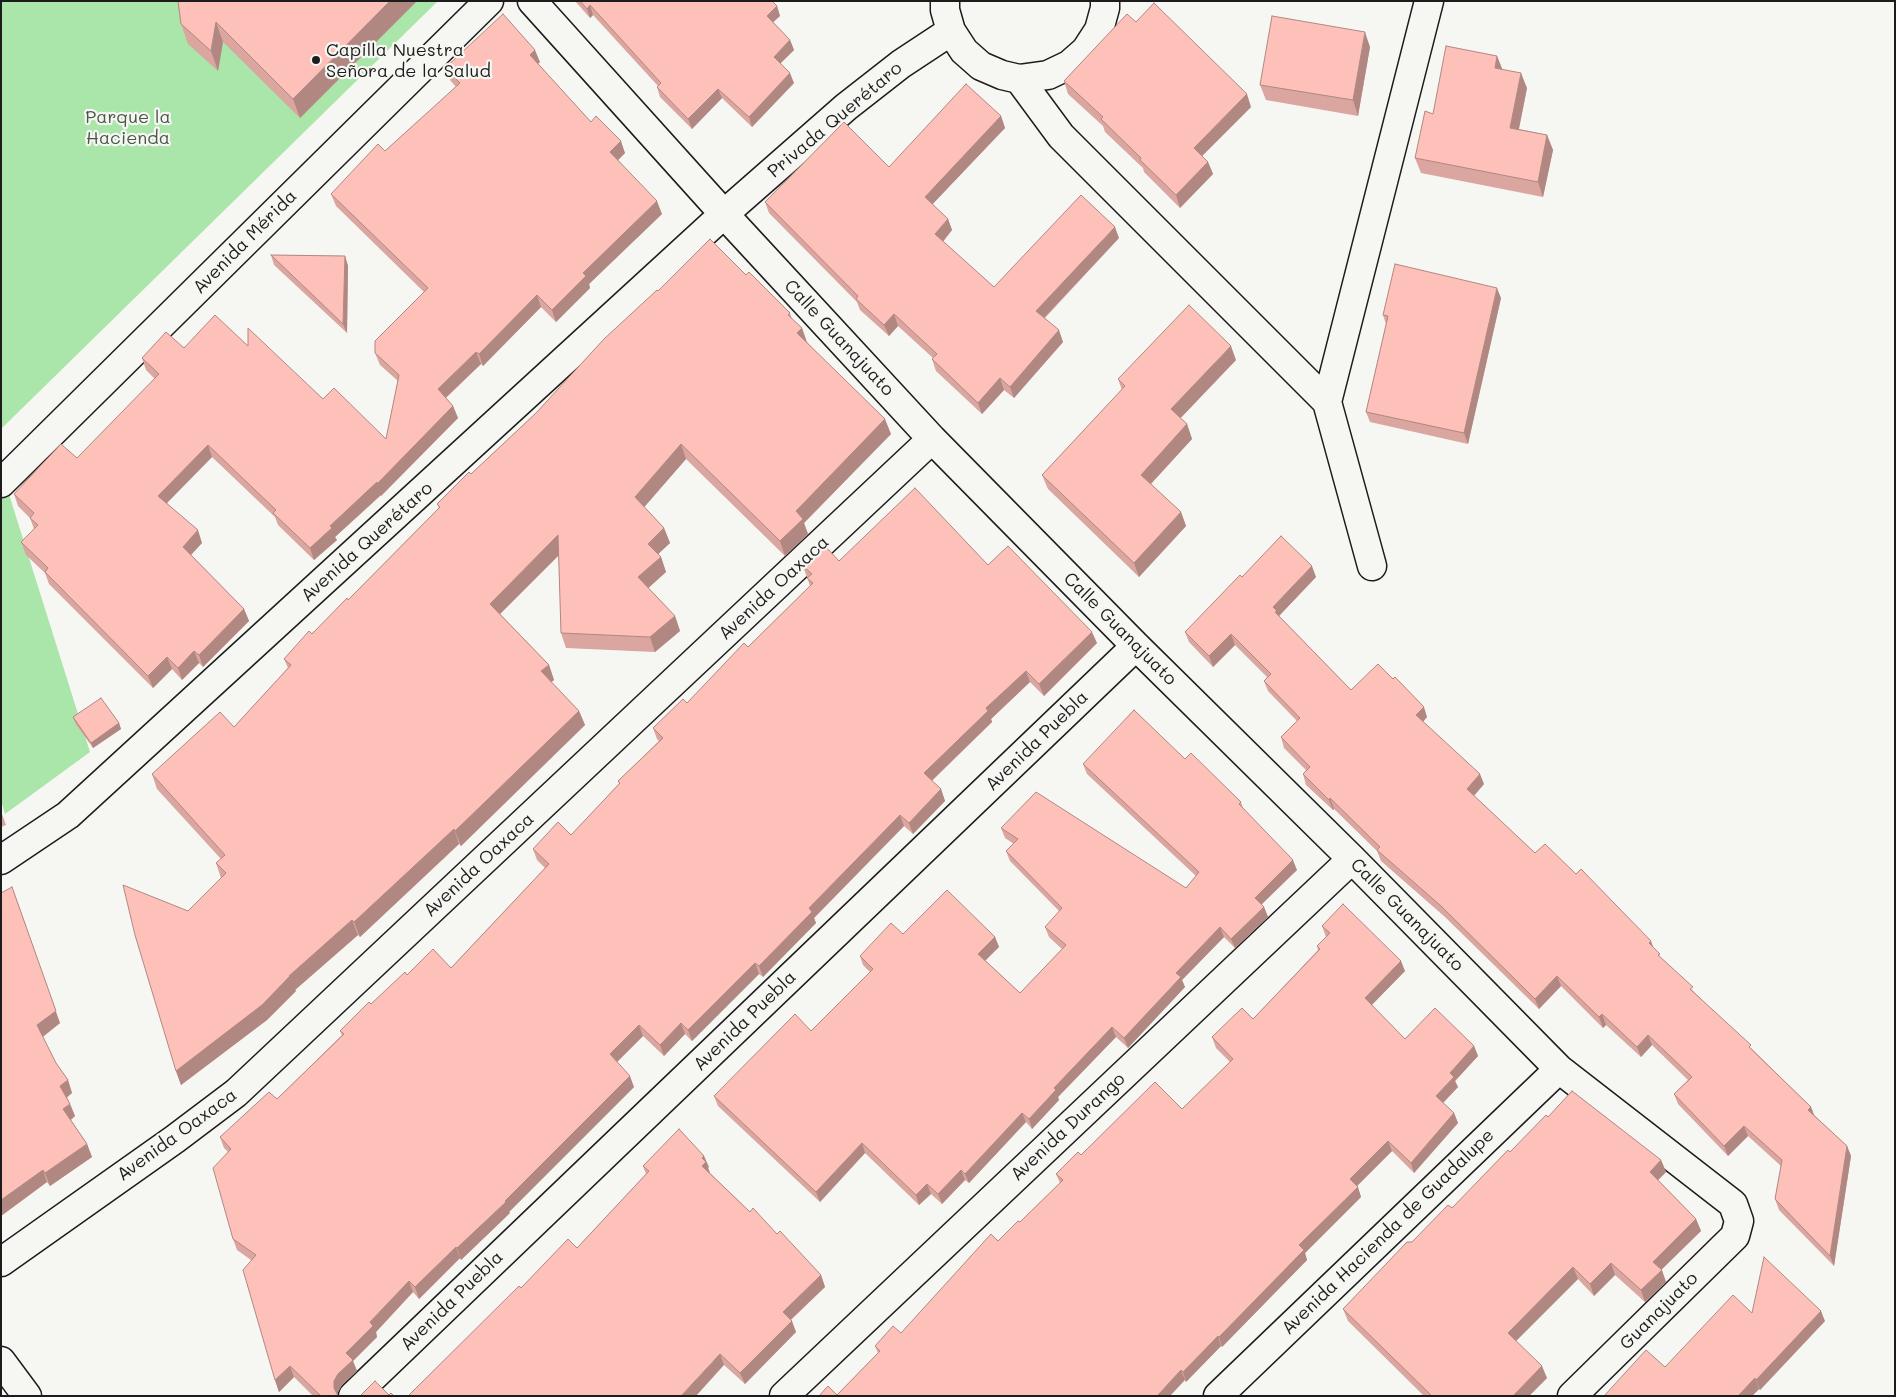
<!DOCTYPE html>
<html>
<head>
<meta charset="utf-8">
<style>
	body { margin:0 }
	#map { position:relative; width:1896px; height:1397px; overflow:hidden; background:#f6f6f2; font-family:Mali,sans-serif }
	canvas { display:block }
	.frame { position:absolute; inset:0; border:2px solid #1c1c1c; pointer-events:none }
</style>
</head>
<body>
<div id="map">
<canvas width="1896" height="1397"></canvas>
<div class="frame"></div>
</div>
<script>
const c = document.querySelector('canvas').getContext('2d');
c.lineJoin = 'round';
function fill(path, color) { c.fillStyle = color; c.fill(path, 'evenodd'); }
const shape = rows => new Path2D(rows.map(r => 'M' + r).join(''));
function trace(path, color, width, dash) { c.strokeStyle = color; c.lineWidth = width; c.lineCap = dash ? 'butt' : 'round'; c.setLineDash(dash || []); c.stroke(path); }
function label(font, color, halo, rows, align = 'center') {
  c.font = font + ' Mali,sans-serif'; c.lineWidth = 4.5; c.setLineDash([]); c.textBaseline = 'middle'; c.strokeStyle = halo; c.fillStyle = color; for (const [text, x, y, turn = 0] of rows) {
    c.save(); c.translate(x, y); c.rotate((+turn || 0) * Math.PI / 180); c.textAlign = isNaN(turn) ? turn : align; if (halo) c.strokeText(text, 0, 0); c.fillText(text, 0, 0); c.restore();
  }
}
fill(shape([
	[1,1,438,1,1,429],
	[7,488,90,752,5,814,1,800,1,492]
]), '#aae5aa');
const street = shape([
	[532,1,724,214,932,439,1136,646,1352,859,1559,1069,1733,1204,1739,1221,1735,1236,1572,1396],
	[945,1,945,10,951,31,964,51,981,66,1002,75,1019,79,1048,75,1069,65,1086,50,1099,30,1105,8,1105,1],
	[1019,79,1061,136,1327,402,1372,566],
	[1327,402,1429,1],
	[1,483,489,1],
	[1,860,68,815,724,214,846,107,901,64,951,31],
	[1,1262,175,1139,236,1093,932,439],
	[1,1361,27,1396],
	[353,1396,1136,646],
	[784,1396,1352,859],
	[1218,1396,1559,1069]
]);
trace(street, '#1c1c1c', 31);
trace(street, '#f6f6f2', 28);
fill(shape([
	[417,1,300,118,223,42,218,71,188,44,181,24],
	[575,1,772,1,777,6,780,16,773,22,790,40,794,50,780,63,794,83,752,127,722,98,692,129,660,97,657,87,658,86,593,15,590,18],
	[1136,22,1251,107,1202,156,1208,162,1213,174,1180,208,1144,172,1143,168,1105,132,1103,126,1068,94,1064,81],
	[1370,47,1358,116,1266,100,1260,85],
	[1497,56,1502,69,1527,88,1519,129,1547,135,1553,150,1543,197,1421,173,1415,158,1433,114],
	[540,62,538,64,591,122,625,153,618,160,662,214,589,284,590,288,556,322,541,307,483,366,481,364,446,398,453,406,458,418,381,496,381,495,335,537,337,540,314,560,278,525,275,517,212,457,167,503,202,543,191,555,244,609,249,621,203,667,199,663,182,680,172,669,153,688,49,584,45,573,26,555,21,542,34,529,30,518,18,506,14,494,77,458,155,379,146,370,142,358,184,348,248,346,323,399,386,439,398,381,380,365,375,353,424,292,336,206,331,194,385,151,456,87,450,80,445,68],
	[1001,116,1005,128,932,204,948,219,952,230,943,242,994,287,1119,238,1045,318,1063,342,1014,398,1004,390,982,414,936,371,932,359,933,358,898,326,889,336,860,310,857,302,769,213,765,202,889,167],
	[271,255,345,256,348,266,347,333,274,265],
	[746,275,790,313,792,319,802,328,807,342,891,434,804,523,808,534,785,556,686,459,644,507,664,528,670,543,658,554,661,557,666,572,648,588,675,616,680,631,655,652,566,648,561,633,559,555,500,614,549,665,554,680,551,682,579,711,585,725,461,846,459,844,360,937,358,935,295,990,296,991,267,1020,181,1085,176,1071,188,911,221,878,216,863,221,859,157,789,152,774,234,727,288,668,284,659,348,600,439,508,437,504,471,474,536,413,658,291],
	[1501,298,1468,444,1370,422,1366,412,1386,324,1383,315],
	[1236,360,1180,418,1187,424,1192,439,1151,484,1181,512,1186,526,1139,577,1048,489,1042,475,1122,390,1118,379],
	[839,561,988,565,1097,643,1044,696,1030,682,991,719,992,722,932,781,941,789,945,801,913,834,904,826,814,918,816,923,763,977,759,974,692,1041,685,1034,664,1056,643,1036,617,1062,634,1087,509,1212,510,1213,461,1260,460,1258,419,1299,413,1292,376,1332,377,1337,353,1361,357,1371,342,1385,338,1392,338,1396,313,1396,294,1377,279,1392,275,1380,251,1260,237,1250,233,1239,228,1152,224,1148,220,1137,277,1099,342,1035,340,1031,371,1004,407,975,451,968,545,868,537,860,533,849,571,835,619,784,618,781,659,741,657,739,653,728,687,703,748,647,810,586,803,566],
	[1242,577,1316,577,1279,616,1351,690,1427,717,1423,722,1484,784,1474,796,1535,853,1654,948,1661,958,1695,993,1811,1107,1814,1115,1847,1146,1851,1156,1834,1266,1779,1210,1775,1199,1781,1166,1748,1136,1728,1156,1678,1104,1674,1094,1688,1080,1652,1045,1641,1057,1606,1025,1603,1028,1561,986,1539,1009,1445,917,1381,861,1377,851,1334,809,1333,810,1306,785,1303,774,1306,770,1284,748,1281,737,1297,721,1268,691,1264,681,1267,677,1235,645,1213,667,1189,642,1185,632],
	[73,717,119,723,121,729,93,748,75,723],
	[1185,759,1241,802,1243,808,1297,870,1261,904,1264,907,1268,917,1235,948,1224,937,1182,980,1185,987,1128,1048,1116,1037,1058,1097,1059,1100,1032,1129,1026,1122,969,1183,965,1180,942,1204,931,1194,919,1205,865,1153,820,1202,718,1106,714,1096,811,1031,870,972,863,965,860,956,903,934,995,937,999,947,985,960,1020,993,1062,949,1049,937,1045,927,1060,912,1010,861,1006,851,1014,844,1005,838,1001,828,1186,888,1196,876,1087,774,1083,764],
	[1,811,6,825,1,827],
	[1,893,60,1023,43,1037,56,1063,68,1080,72,1093,67,1097,75,1116,71,1120,87,1144,92,1157,50,1186,47,1182,1,1216],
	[1322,926,1405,971,1371,1005,1405,1039,1474,1046,1478,1056,1455,1081,1458,1087,1443,1103,1454,1113,1458,1123,1414,1173,1392,1151,1357,1186,1361,1197,1305,1253,1307,1260,1222,1347,1221,1346,1186,1382,1185,1380,837,1395,878,1353,875,1346,901,1333,998,1241,1020,1222,1060,1183,1056,1174,1081,1155,1182,1109,1230,1062,1216,1048,1212,1037,1253,1019,1318,950,1317,946,1326,937],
	[1548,1117,1661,1160,1666,1172,1658,1180,1696,1219,1701,1231,1661,1270,1666,1282,1645,1302,1615,1275,1594,1296,1578,1279,1516,1341,1547,1378,1529,1396,1424,1396,1348,1321,1343,1309,1412,1242,1452,1208,1510,1152],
	[704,1156,710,1173,750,1212,777,1234,821,1275,825,1287,791,1320,796,1332,745,1384,724,1365,521,1288,577,1248,646,1174,643,1166],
	[1752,1313,1825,1321,1760,1390,1759,1389,1752,1396,1604,1396,1665,1367]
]), '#daa69f');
fill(shape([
	[390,1,417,1,300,118,293,99],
	[590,5,593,15,590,18,587,9],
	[777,6,780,16,770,25,767,16],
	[216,22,223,42,218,71,211,51],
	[1365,32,1370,47,1358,116,1353,100],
	[790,40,794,50,777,67,774,57],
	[535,50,540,62,534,67,530,55],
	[1497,56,1503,71,1495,68],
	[790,73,794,83,752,127,749,117],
	[1521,73,1527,88,1516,143,1510,128],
	[718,89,722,98,692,129,688,119],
	[1247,94,1251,107,1198,160,1194,148],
	[1001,116,1005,128,929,208,925,197],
	[1547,135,1553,150,1543,197,1538,182],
	[621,141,625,153,614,164,610,152],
	[1208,162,1213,174,1180,208,1176,195],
	[657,201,662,214,589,284,590,288,556,322,552,310,583,273],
	[948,219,952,230,939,246,935,234],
	[1115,227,1119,238,1040,322,1036,311],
	[345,256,348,266,347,333,343,324],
	[1497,288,1501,298,1468,444,1464,433],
	[537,295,541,307,483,366,479,354],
	[894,314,898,326,889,336,884,325],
	[802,328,807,343,797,333],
	[1059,330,1063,342,1014,398,1010,387],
	[1231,346,1236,360,1176,423,1171,409],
	[476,352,481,364,442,401,438,389],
	[1000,378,1004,390,982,414,978,403],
	[453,406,458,418,381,496,381,495,335,537,337,540,314,560,310,548,330,526],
	[885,419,891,434,804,523,808,534,785,556,780,541,796,511],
	[1187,424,1192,439,1146,489,1141,475],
	[681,444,686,459,640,512,635,497],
	[208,445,212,457,162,508,158,496],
	[1181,512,1186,526,1139,577,1134,563],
	[664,528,670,543,654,558,648,544],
	[198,530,202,543,187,559,183,547],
	[558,535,564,550,495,619,490,604],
	[661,557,666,572,644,592,638,577],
	[1312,566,1316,577,1279,616,1279,623,1273,607],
	[244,609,249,621,203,667,199,655],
	[675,616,680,631,655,652,650,637],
	[1092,632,1097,643,1044,696,1039,684],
	[1231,634,1235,645,1213,667,1209,656],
	[194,651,199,663,182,680,178,668],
	[167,657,172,669,153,688,148,676],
	[549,665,554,680,547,686,541,671],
	[1026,671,1030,682,991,719,992,722,928,784,924,773,986,708],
	[1424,707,1427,717,1420,725,1416,715],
	[579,711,585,725,461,846,455,831],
	[119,723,121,729,93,748,91,743],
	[1480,774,1484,784,1471,799,1467,789],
	[941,789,945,801,913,834,909,823],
	[1330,798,1334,809,1333,810,1329,800],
	[900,815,904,826,814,918,816,923,763,977,759,966,809,908],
	[454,829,459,844,360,937,354,922],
	[1293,860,1297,870,1258,908,1255,898],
	[12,887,60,1023,41,1038,37,1025],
	[1264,907,1268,917,1235,948,1231,939],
	[352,920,358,935,295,990,296,991,267,1020,181,1085,176,1071,289,976],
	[1220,927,1224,937,1182,980,1185,987,1128,1048,1124,1038,1176,973],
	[995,937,999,947,982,964,978,954],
	[1651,941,1655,952,1649,943],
	[1401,961,1405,971,1368,1009,1365,998],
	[755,963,759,974,692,1041,688,1030],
	[1557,976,1561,986,1539,1009,1535,999],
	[1602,1014,1606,1025,1603,1028,1599,1017],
	[681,1023,685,1034,664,1056,660,1045],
	[639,1025,643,1036,614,1065,610,1054],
	[1112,1027,1116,1037,1058,1097,1059,1100,1032,1129,1029,1119,1054,1088],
	[1648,1035,1652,1045,1641,1057,1637,1047],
	[1474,1046,1478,1056,1455,1081,1458,1087,1440,1106,1436,1096,1450,1073],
	[630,1076,634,1087,509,1212,510,1213,461,1260,457,1248],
	[68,1080,72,1093,65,1099,60,1086],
	[70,1104,75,1116,68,1122,63,1109],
	[1811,1107,1815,1118,1808,1110],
	[1022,1113,1026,1122,969,1183,965,1174],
	[1454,1113,1458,1123,1414,1173,1411,1163],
	[1744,1126,1748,1136,1728,1156,1724,1146],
	[1388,1141,1392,1151,1354,1189,1350,1179],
	[862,1143,865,1153,820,1202,816,1192],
	[87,1144,92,1157,50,1186,45,1173],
	[1847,1146,1851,1156,1834,1266,1830,1256],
	[704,1156,709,1167,708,1168,710,1173,702,1166,702,1158],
	[1661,1160,1666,1172,1654,1184,1650,1172],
	[43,1170,47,1182,1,1216,1,1200],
	[961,1170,965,1180,942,1204,938,1194],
	[927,1184,931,1194,919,1205,916,1195],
	[1358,1187,1361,1197,1305,1253,1307,1260,1222,1347,1219,1337,1299,1245],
	[1696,1219,1701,1231,1657,1274,1653,1262],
	[456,1247,460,1258,419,1299,415,1287],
	[1611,1263,1615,1275,1594,1296,1590,1284],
	[1573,1267,1578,1279,1512,1345,1508,1333],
	[1662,1270,1666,1282,1645,1302,1641,1290],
	[821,1275,825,1287,787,1323,783,1312],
	[409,1281,413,1292,376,1332,377,1337,353,1361,357,1371,342,1385,338,1392,338,1396,334,1388,334,1381,346,1353,370,1322],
	[1821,1311,1825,1321,1760,1390,1756,1380],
	[792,1321,796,1332,745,1384,740,1373],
	[1218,1336,1221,1346,1186,1382,1183,1372],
	[720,1354,724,1365,696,1396,681,1396],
	[290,1366,294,1377,279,1392,275,1380],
	[1542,1366,1547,1378,1529,1396,1513,1396],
	[1181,1370,1185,1380,1170,1396,1157,1396],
	[1755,1378,1759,1389,1752,1396,1738,1396]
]), '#b18782');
const building = shape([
	[178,1,390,1,293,99,216,22,211,51,181,24,178,1],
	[580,1,772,1,777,6,767,16,790,40,774,57,790,73,749,117,718,89,688,119,657,87,661,83,590,5,587,9,580,1],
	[1154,3,1247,94,1194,148,1208,162,1176,195,1140,160,1141,158,1101,119,1103,117,1064,81,1127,14,1136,22,1154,3],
	[503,14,535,50,530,55,591,122,596,116,621,141,610,152,657,201,583,273,586,276,552,310,537,295,479,354,476,352,438,389,453,406,377,484,377,482,330,526,332,528,310,548,273,513,276,510,208,445,158,496,198,530,183,547,244,609,199,655,194,651,178,668,167,657,148,676,45,572,48,568,21,542,38,525,30,518,34,513,14,494,61,444,77,458,159,374,142,358,166,332,184,348,215,315,248,346,248,328,323,399,334,388,386,439,399,375,375,353,375,341,428,288,331,194,378,144,385,151,460,83,445,68,503,14],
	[1272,16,1365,32,1353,100,1260,85,1272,16],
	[1446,46,1497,56,1495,68,1521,73,1510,128,1547,135,1538,182,1415,158,1425,111,1433,114,1446,46],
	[966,84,1001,116,925,197,948,219,935,234,994,287,1081,195,1115,227,1036,311,1059,330,1010,387,1000,378,978,403,932,359,937,354,894,314,884,325,856,299,858,296,765,202,844,122,889,167,966,84],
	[710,239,746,275,749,272,790,313,788,315,802,328,797,333,885,419,796,511,803,519,780,541,681,444,635,497,664,528,648,544,661,557,638,577,675,616,650,637,561,633,558,535,490,604,549,665,541,671,579,711,455,831,454,829,354,922,352,920,289,976,290,976,262,1005,176,1071,135,935,123,885,188,911,226,873,216,863,225,855,152,774,220,712,234,727,291,665,284,659,309,631,312,634,347,598,348,600,440,507,437,504,469,472,471,474,536,413,604,339,657,290,658,291,710,239],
	[271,255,345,256,343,324,271,255],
	[1395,264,1497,288,1464,433,1366,412,1388,316,1383,315,1395,264],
	[1189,305,1231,346,1171,409,1187,424,1141,475,1181,512,1134,563,1042,475,1125,386,1118,379,1189,305],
	[915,488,988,565,1008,546,1092,632,1039,684,1026,671,986,708,988,711,924,773,941,789,909,823,900,815,809,908,812,912,759,966,755,963,688,1030,681,1023,660,1045,639,1025,610,1054,630,1076,505,1201,506,1202,457,1248,456,1247,415,1287,409,1281,370,1322,373,1326,346,1353,353,1360,338,1374,334,1381,334,1388,338,1396,321,1396,290,1366,275,1380,243,1270,256,1255,233,1239,213,1168,231,1149,220,1137,269,1092,277,1099,344,1034,340,1031,369,1002,371,1004,405,972,407,975,433,949,451,968,549,864,533,849,558,822,571,835,620,783,618,781,663,738,653,728,683,699,687,703,744,643,748,647,813,583,807,578,812,574,803,566,825,546,839,561,915,488],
	[1281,536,1312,566,1273,607,1277,611,1275,612,1351,690,1378,664,1393,679,1395,677,1424,707,1416,715,1480,774,1467,789,1535,853,1545,844,1576,874,1581,869,1651,941,1649,943,1660,954,1658,955,1693,987,1690,989,1751,1045,1749,1047,1811,1107,1808,1110,1847,1146,1830,1256,1775,1199,1782,1160,1744,1126,1724,1146,1674,1094,1692,1077,1648,1035,1637,1047,1602,1014,1599,1017,1557,976,1535,999,1441,906,1377,850,1380,847,1330,798,1329,800,1303,774,1310,767,1281,737,1300,718,1264,681,1271,674,1231,634,1209,656,1185,632,1240,575,1242,577,1281,536],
	[101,698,119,723,91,743,73,717,101,698],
	[1134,710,1185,759,1191,753,1241,802,1239,804,1293,860,1255,898,1264,907,1231,939,1220,927,1176,973,1181,977,1124,1038,1112,1027,1054,1088,1056,1090,1029,1119,1022,1113,965,1174,961,1170,938,1194,927,1184,916,1195,862,1143,816,1192,714,1096,795,1014,811,1031,873,969,860,956,891,923,903,934,947,890,995,937,978,954,1020,993,1066,945,1045,927,1062,908,1006,851,1018,839,1001,828,1036,792,1186,888,1199,872,1083,764,1134,710],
	[12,887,56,1011,37,1025,56,1063,68,1080,60,1086,70,1104,63,1109,87,1144,45,1173,43,1170,1,1200,1,893,12,887],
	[1343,904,1401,961,1365,998,1405,1039,1435,1008,1474,1046,1450,1073,1454,1077,1436,1096,1454,1113,1411,1163,1388,1141,1350,1179,1358,1187,1299,1245,1304,1250,1219,1337,1218,1336,1183,1372,1181,1370,1157,1396,819,1396,828,1386,837,1395,880,1351,875,1346,893,1326,901,1333,991,1234,998,1241,1018,1221,1020,1222,1063,1180,1056,1174,1078,1152,1081,1155,1155,1082,1182,1109,1233,1059,1212,1037,1242,1008,1253,1019,1320,949,1317,946,1330,933,1322,926,1343,904],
	[1572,1091,1661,1160,1650,1172,1696,1219,1653,1262,1662,1270,1641,1290,1611,1263,1590,1284,1573,1267,1508,1333,1542,1366,1513,1396,1432,1396,1343,1309,1407,1242,1412,1242,1448,1205,1452,1208,1508,1150,1510,1152,1546,1115,1548,1117,1572,1091],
	[679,1129,704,1156,702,1158,706,1162,702,1166,750,1212,753,1208,777,1234,780,1231,821,1275,783,1312,792,1321,740,1373,720,1354,681,1396,408,1396,519,1286,521,1288,568,1239,577,1248,649,1171,643,1166,679,1129],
	[1764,1257,1821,1311,1756,1380,1755,1378,1738,1396,1604,1396,1646,1350,1665,1367,1733,1295,1752,1313,1764,1257],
	[375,1381,389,1395,391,1393,394,1396,360,1396,375,1381]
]);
fill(building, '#fdc1b9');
trace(building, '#b18782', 1);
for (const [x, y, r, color] of [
	[316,60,5,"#1c1c1c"]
]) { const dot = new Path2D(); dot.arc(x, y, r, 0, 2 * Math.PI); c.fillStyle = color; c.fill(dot); trace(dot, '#f6f6f2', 2); }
label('18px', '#1c1c1c', '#f6f6f2', [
	["Capilla Nuestra",326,50],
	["Señora de la Salud",326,71]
], 'left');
label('18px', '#475847', '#f6f6f2', [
	["Parque la",128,117],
	["Hacienda",128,138]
]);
label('18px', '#1c1c1c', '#f6f6f2', [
	["Privada Querétaro",835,120,-40],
	["Avenida Mérida",245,242,-45],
	["Calle Guanajuato",839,338,47],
	["Avenida Querétaro",367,542,-42],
	["Avenida Oaxaca",774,588,-43],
	["Calle Guanajuato",1120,629,45],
	["Avenida Puebla",1037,741,-44],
	["Avenida Oaxaca",479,865,-43],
	["Calle Guanajuato",1407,915,45],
	["Avenida Puebla",745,1021,-44],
	["Avenida Durango",1068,1127,-43],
	["Avenida Oaxaca",177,1135,-36],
	["Avenida Hacienda de Guadalupe",1388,1232,-44],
	["Avenida Puebla",452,1301,-44],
	["Guanajuato",1659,1311,-45]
]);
</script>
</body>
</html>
